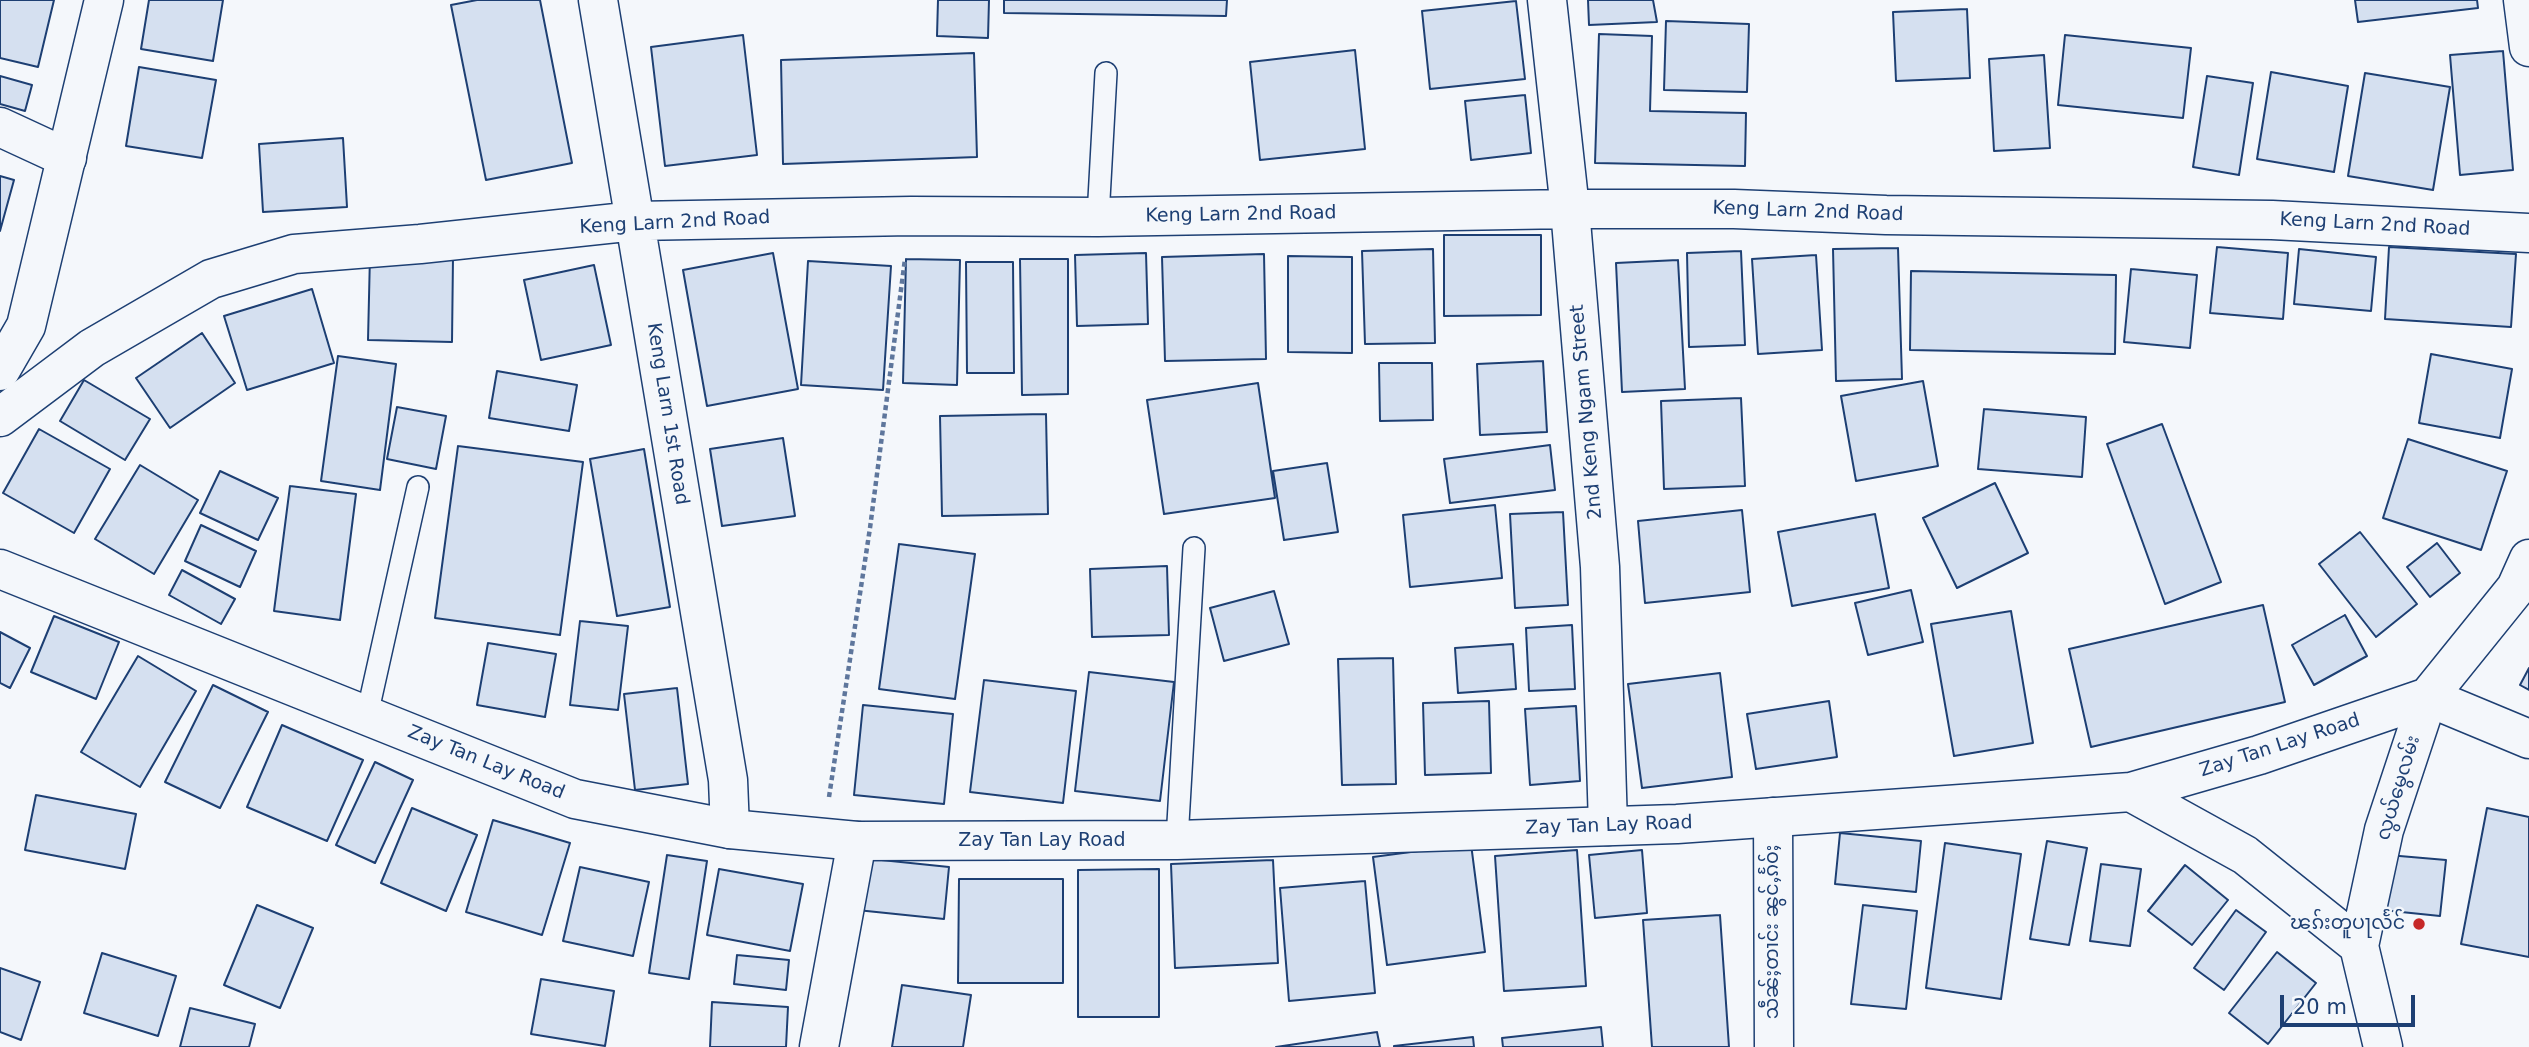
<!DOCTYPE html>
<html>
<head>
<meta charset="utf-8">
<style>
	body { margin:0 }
	#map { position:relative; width:2529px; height:1047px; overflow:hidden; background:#f4f7fb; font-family:"DejaVu Sans",sans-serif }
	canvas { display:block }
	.scale { position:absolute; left:2280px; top:995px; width:135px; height:32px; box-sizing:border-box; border:4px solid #1d3f73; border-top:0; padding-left:9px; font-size:21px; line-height:24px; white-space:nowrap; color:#1d3f73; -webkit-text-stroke:5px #f4f7fb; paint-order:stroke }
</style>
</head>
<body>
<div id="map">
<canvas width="2529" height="1047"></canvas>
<div class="scale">20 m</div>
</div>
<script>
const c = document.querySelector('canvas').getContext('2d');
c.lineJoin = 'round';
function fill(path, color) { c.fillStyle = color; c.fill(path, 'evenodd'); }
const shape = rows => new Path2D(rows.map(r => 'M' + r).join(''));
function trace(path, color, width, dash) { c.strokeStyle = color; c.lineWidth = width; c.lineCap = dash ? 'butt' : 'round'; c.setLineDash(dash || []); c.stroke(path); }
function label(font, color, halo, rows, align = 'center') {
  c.font = font + ' "DejaVu Sans","Noto Sans Myanmar",sans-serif'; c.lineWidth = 5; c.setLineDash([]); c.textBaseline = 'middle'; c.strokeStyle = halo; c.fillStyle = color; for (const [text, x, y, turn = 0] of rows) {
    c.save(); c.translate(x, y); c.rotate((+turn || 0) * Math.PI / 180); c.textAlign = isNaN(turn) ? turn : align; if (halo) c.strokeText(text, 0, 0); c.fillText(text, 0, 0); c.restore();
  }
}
const building = shape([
	[0,0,54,0,38,67,0,58,0,0],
	[149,0,223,0,213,61,141,49,149,0],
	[477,0,540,0,572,163,486,180,451,5,477,0],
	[938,0,989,0,988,38,937,36,938,0],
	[1004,0,1227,0,1226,16,1004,13,1004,0],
	[1588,0,1653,0,1657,22,1589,25,1588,0],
	[2355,0,2477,0,2478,8,2358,22,2355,0],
	[1516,1,1525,79,1430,89,1422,11,1516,1],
	[1967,9,1970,78,1896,81,1893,12,1967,9],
	[1666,21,1749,24,1747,92,1664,90,1666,21],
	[1599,34,1652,36,1650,111,1746,113,1745,166,1595,163,1599,34],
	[743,35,757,155,665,166,651,47,743,35],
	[2065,35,2191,48,2183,118,2058,105,2065,35],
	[1355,50,1365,149,1260,160,1250,62,1355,50],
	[2503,51,2513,170,2460,175,2450,55,2503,51],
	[974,53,977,157,783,164,781,60,974,53],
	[2044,55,2050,148,1994,151,1989,59,2044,55],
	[139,67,216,80,202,158,126,146,139,67],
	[2271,72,2348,86,2334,172,2257,159,2271,72],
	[2365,73,2450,87,2433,190,2348,176,2365,73],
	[0,76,32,85,25,111,0,104,0,76],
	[2207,76,2253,83,2239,175,2193,167,2207,76],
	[1525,95,1531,153,1471,160,1465,101,1525,95],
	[343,138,347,207,263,212,259,144,343,138],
	[0,176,14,180,0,231,0,176],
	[1444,235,1541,235,1541,315,1444,316,1444,235],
	[2217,247,2288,253,2283,319,2210,313,2217,247],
	[2389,247,2516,254,2511,327,2385,319,2389,247],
	[1898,248,1902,379,1836,381,1833,249,1898,248],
	[1433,249,1435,343,1365,344,1362,251,1433,249],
	[2299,249,2376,257,2371,311,2294,304,2299,249],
	[1741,251,1745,345,1689,347,1687,253,1741,251],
	[773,253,798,389,707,406,683,270,773,253],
	[1146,253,1148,324,1077,326,1075,255,1146,253],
	[1264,254,1266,359,1165,361,1162,257,1264,254],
	[370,255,453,257,452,342,368,340,370,255],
	[1816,255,1822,350,1758,354,1752,259,1816,255],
	[1288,256,1352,257,1352,353,1288,352,1288,256],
	[906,259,960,260,957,385,903,383,906,259],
	[1020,259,1068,259,1068,394,1022,395,1020,259],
	[1678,260,1685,389,1622,392,1616,263,1678,260],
	[808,261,891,266,883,390,801,385,808,261],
	[966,262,1013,262,1014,373,967,373,966,262],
	[594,265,611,345,541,360,524,280,594,265],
	[2131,269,2197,275,2190,348,2124,342,2131,269],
	[1911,271,2116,275,2115,354,1910,350,1911,271],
	[312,289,334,363,247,390,224,316,312,289],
	[202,333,235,383,170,428,136,378,202,333],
	[2431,354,2512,369,2500,438,2419,423,2431,354],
	[338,356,396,364,380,490,321,481,338,356],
	[1543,361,1547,432,1480,435,1477,364,1543,361],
	[1379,363,1432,363,1433,420,1380,421,1379,363],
	[497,371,577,385,569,431,489,418,497,371],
	[84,380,150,419,125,460,60,421,84,380],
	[1923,381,1938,466,1856,481,1841,396,1923,381],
	[1258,383,1275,498,1164,514,1147,400,1258,383],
	[1741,398,1745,486,1664,489,1661,401,1741,398],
	[397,407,446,416,436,469,387,459,397,407],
	[1984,409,2086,417,2082,477,1978,469,1984,409],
	[1046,414,1048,514,942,516,940,416,1046,414],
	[2162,424,2221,582,2165,604,2107,444,2162,424],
	[39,429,110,469,74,533,3,493,39,429],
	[783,438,795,516,722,526,710,449,783,438],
	[2408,439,2507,471,2481,550,2383,518,2408,439],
	[1550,445,1555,490,1450,503,1444,459,1550,445],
	[458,446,583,462,560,635,435,618,458,446],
	[644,449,670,607,617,616,590,459,644,449],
	[1327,463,1338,532,1284,540,1273,471,1327,463],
	[140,465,198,500,154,574,95,539,140,465],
	[220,471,278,498,258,540,200,513,220,471],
	[1995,483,2028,553,1957,588,1923,518,1995,483],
	[290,486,356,494,340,620,274,611,290,486],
	[1495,505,1502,578,1410,587,1403,515,1495,505],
	[1742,510,1750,592,1645,603,1638,521,1742,510],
	[1563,512,1568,605,1515,608,1510,514,1563,512],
	[1875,514,1889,588,1792,606,1778,532,1875,514],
	[201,525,256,551,240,587,185,561,201,525],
	[2360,532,2417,604,2376,637,2319,564,2360,532],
	[2437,543,2460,573,2430,597,2407,567,2437,543],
	[899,544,975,554,955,699,879,689,899,544],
	[1167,566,1169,635,1092,637,1090,569,1167,566],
	[182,570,235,599,221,624,169,595,182,570],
	[1911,590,1923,642,1868,655,1855,603,1911,590],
	[1274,591,1289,644,1224,661,1210,608,1274,591],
	[2263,605,2285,702,2091,747,2069,649,2263,605],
	[2011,611,2033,743,1954,756,1931,624,2011,611],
	[2345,615,2367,656,2314,685,2292,645,2345,615],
	[54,616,119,642,96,699,31,672,54,616],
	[580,621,628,626,618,710,570,705,580,621],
	[1572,625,1575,689,1529,691,1526,628,1572,625],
	[0,632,30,648,10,688,0,683,0,632],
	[488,643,556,654,545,717,477,705,488,643],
	[1513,644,1516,689,1458,693,1455,648,1513,644],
	[138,656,196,691,140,787,81,752,138,656],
	[1393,658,1396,784,1342,785,1338,659,1393,658],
	[2529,668,2529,690,2520,685,2529,668],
	[1089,672,1174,682,1160,801,1075,791,1089,672],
	[1720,673,1732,777,1642,788,1628,684,1720,673],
	[984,680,1076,691,1063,803,970,792,984,680],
	[213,685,268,712,220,808,165,782,213,685],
	[677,688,688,784,635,790,624,694,677,688],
	[1489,701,1491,773,1425,775,1423,703,1489,701],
	[1829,701,1837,757,1756,769,1747,714,1829,701],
	[863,705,953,714,944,804,854,795,863,705],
	[1576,706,1580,781,1530,785,1525,709,1576,706],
	[282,725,363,760,327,841,247,807,282,725],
	[375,762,413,780,375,863,336,845,375,762],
	[36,795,136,814,125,869,25,850,36,795],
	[412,808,477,835,446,911,381,883,412,808],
	[2487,808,2529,817,2529,957,2461,944,2487,808],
	[493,820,570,843,542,935,466,912,493,820],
	[1840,833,1921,841,1916,892,1835,884,1840,833],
	[2047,841,2087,848,2069,945,2030,939,2047,841],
	[1945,843,2021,854,2001,999,1926,988,1945,843],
	[1471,844,1485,952,1387,965,1373,857,1471,844],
	[1577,850,1586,986,1504,991,1495,856,1577,850],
	[1642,850,1647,913,1595,918,1589,855,1642,850],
	[667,855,707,861,689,979,649,973,667,855],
	[2388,855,2446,860,2440,916,2382,910,2388,855],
	[862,858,949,867,944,919,857,910,862,858],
	[1273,860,1278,963,1175,968,1171,864,1273,860],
	[2101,864,2141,869,2130,946,2090,941,2101,864],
	[2185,865,2228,900,2192,945,2148,911,2185,865],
	[580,867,649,882,633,956,563,941,580,867],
	[719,869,803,884,790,951,707,935,719,869],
	[1159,869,1159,1017,1078,1017,1078,870,1159,869],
	[959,879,1063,879,1063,983,958,983,959,879],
	[1365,881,1375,993,1289,1001,1280,888,1365,881],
	[257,905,313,928,280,1008,224,985,257,905],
	[1863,905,1917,911,1906,1009,1851,1004,1863,905],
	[2236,910,2266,932,2224,990,2194,968,2236,910],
	[1720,915,1729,1047,1652,1047,1643,920,1720,915],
	[2277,952,2316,983,2268,1044,2229,1013,2277,952],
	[102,953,176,976,158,1036,84,1013,102,953],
	[737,955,789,960,786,990,734,984,737,955],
	[0,968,40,982,21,1040,0,1032,0,968],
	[541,979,614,991,605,1046,531,1034,541,979],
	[902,985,971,995,963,1047,892,1047,902,985],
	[712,1002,788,1007,786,1047,710,1047,712,1002],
	[190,1008,255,1024,249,1047,180,1047,190,1008],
	[1601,1027,1603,1047,1503,1047,1502,1038,1601,1027],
	[1377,1032,1380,1047,1276,1047,1377,1032],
	[1473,1037,1474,1047,1394,1047,1394,1046,1473,1037]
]);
fill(building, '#d5e0f0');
trace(building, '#1d3f73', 2);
const lane = shape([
	[1098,217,1106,73],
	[367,715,418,487],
	[1177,840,1194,548]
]);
const street = shape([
	[598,0,728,780,730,829],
	[1547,0,1570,209,1600,567,1608,826],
	[0,127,67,158],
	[0,417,92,348,211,279,294,254,420,244,635,221,911,216,1098,217,1570,209,1734,209,1886,215,2272,220,2529,233],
	[2428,697,2529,739],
	[1773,817,1774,1047],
	[819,1047,857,841]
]);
const secondary = shape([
	[2523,0,2529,47],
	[0,569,575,799,730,829,857,841,1177,840,1677,824,2131,792,2259,755,2428,697],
	[2131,792,2245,855,2359,946],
	[2383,1047,2359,946,2384,830,2428,697,2516,588,2529,559]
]);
const highway = shape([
	[0,371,26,326,104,0]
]);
trace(lane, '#1d3f73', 24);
trace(street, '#1d3f73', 41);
trace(secondary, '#1d3f73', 41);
trace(highway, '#1d3f73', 41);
trace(shape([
	[829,797,870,528,905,259]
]), '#5e769c', 4.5, [5, 3.5]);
trace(lane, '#f4f7fb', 21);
trace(street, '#f4f7fb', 38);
trace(secondary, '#f4f7fb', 38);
trace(highway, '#f4f7fb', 38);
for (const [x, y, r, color] of [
	[2419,924,7,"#c62828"]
]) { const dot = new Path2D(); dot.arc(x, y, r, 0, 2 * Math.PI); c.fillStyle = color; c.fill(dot); trace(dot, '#f4f7fb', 2.5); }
label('19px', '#1d3f73', '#f4f7fb', [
	["Keng Larn 2nd Road",1808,212,2],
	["Keng Larn 2nd Road",1241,215,-1],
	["Keng Larn 2nd Road",675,223,-3],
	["Keng Larn 2nd Road",2375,225,3],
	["2nd Keng Ngam Street",1587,412,-95],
	["Keng Larn 1st Road",667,414,81],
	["Zay Tan Lay Road",2280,746,-18],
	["Zay Tan Lay Road",486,763,22],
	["လွယ်မွေလမ်း",2399,788,-73],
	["Zay Tan Lay Road",1609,826,-2],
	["Zay Tan Lay Road",1042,841],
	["သဵၼ်ႈတၢင်း ၼွင်ႇၵႅဝ်ႈ",1773,932,-90]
]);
label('19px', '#1d3f73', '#f4f7fb', [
	["ၽၵ်းတူပႃလႅင်",2405,924]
], 'right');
</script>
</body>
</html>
